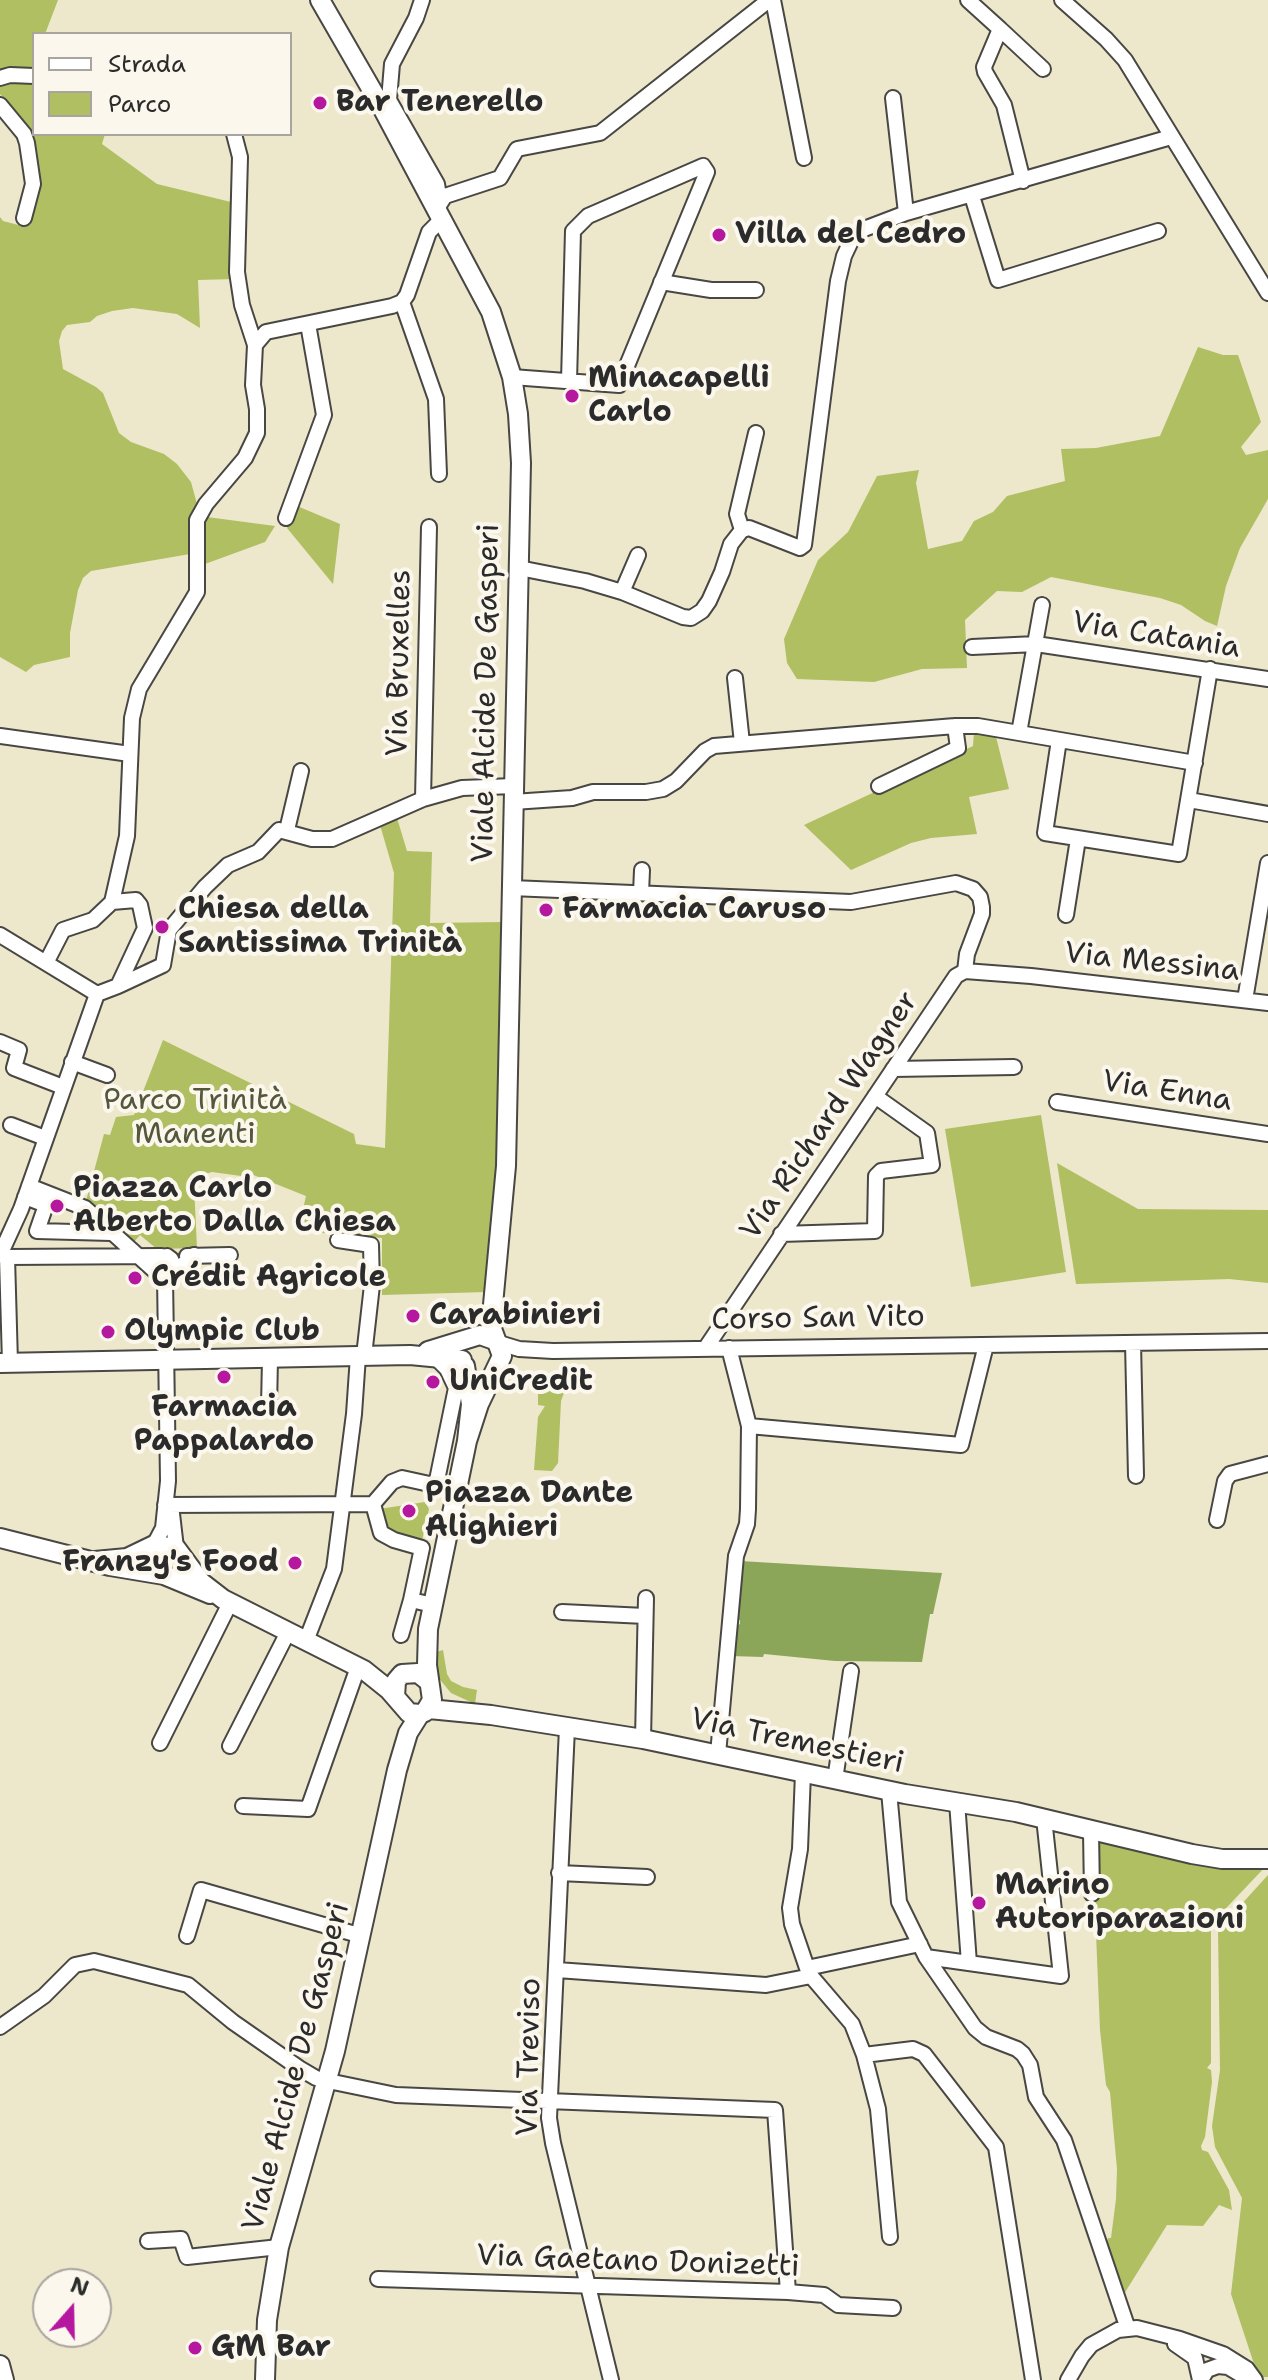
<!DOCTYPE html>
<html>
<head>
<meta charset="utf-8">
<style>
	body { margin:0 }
	#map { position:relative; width:1268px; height:2380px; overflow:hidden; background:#ede7cb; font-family:"Shantell Sans",sans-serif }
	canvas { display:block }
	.legend { position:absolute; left:32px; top:32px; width:260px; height:104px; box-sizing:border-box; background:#fbf7ec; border:2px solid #a8a59f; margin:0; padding:10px 14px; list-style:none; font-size:24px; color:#2b2b2b }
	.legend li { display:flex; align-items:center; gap:16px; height:40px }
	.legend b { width:40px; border:2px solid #a8a59f }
	.north { position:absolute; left:32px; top:2268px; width:80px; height:80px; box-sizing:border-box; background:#fbf7ec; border:2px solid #a8a59f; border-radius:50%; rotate:20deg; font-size:22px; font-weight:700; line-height:32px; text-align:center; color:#2b2b2b }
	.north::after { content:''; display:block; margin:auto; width:28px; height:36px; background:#b5179e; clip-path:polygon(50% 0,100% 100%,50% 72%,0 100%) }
</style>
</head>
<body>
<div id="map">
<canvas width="1268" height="2380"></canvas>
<ul class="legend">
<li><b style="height:10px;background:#fff"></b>Strada</li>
<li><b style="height:22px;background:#afbf62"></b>Parco</li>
</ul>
<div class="north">N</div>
</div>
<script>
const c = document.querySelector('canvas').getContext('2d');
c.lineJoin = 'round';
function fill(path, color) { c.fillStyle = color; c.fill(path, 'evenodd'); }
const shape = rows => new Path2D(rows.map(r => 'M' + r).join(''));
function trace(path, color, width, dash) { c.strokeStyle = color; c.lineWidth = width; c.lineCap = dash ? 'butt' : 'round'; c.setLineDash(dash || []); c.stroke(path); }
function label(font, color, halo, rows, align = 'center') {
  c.font = font + ' "Shantell Sans",sans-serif'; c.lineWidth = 8; c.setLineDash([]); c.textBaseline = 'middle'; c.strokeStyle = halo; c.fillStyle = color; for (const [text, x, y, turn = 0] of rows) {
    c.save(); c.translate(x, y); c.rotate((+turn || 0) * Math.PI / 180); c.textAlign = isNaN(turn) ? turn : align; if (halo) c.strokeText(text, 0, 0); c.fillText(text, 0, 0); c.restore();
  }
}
fill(shape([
	[0,0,58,0,45,34,34,34,34,62,30,72,0,73],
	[34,81,34,134,105,134,102,144,157,184,231,202,235,279,198,280,200,328,177,314,133,308,112,311,97,316,90,322,67,325,62,331,59,341,63,369,96,387,103,393,119,433,131,442,164,454,177,464,191,482,197,504,189,517,190,554,91,571,83,578,78,590,70,633,70,657,34,665,26,672,0,657,0,217,3,221,26,227,33,213,40,187,29,131,0,94,0,82],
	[1198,347,1223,355,1238,355,1261,422,1241,447,1246,455,1268,450,1268,499,1240,548,1226,586,1217,626,1205,621,1181,605,1160,598,1051,577,1022,592,997,591,965,620,967,668,922,669,874,682,797,679,787,663,784,639,818,560,848,532,877,476,919,470,916,483,928,549,962,541,974,521,993,512,1007,496,1065,481,1061,449,1096,448,1160,436],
	[297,506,340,524,333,584,287,528],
	[207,517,275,526,265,542,205,564,203,532],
	[980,731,996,737,1009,789,969,797,977,834,931,838,911,843,851,870,804,825,973,746,974,732],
	[397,818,407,851,432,852,430,923,504,922,499,1134,487,1292,382,1295,382,1238,298,1231,306,1196,246,1172,241,1176,212,1172,205,1174,194,1185,197,1248,157,1249,140,1235,134,1242,86,1201,104,1134,110,1135,116,1117,134,1115,163,1040,354,1134,356,1144,385,1148,394,873,380,825],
	[1041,1115,1066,1272,971,1287,945,1129],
	[1057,1163,1138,1209,1268,1210,1268,1283,1229,1279,1076,1284],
	[575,1382,565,1390,561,1401,558,1463,552,1471,534,1470,538,1417,545,1406,538,1405,538,1383],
	[425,1502,429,1509,422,1541,393,1534,385,1524,379,1509],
	[443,1650,447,1674,451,1681,463,1687,477,1690,475,1704,451,1693,437,1676,433,1653],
	[1099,1838,1267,1865,1212,1923,1211,1928,1211,2063,1207,2068,1211,2070,1212,2082,1205,2137,1201,2146,1202,2150,1208,2152,1229,2190,1232,2210,1219,2205,1203,2226,1167,2225,1124,2294,1106,2246,1108,2238,1111,2238,1116,2199,1117,2169,1110,2092,1106,2085,1100,2030,1095,1909],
	[1268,1875,1268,2377,1261,2377,1256,2370,1231,2294,1242,2198,1215,2147,1212,2126,1220,2070,1218,1930]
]), '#afbf62');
fill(shape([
	[740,1561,942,1573,933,1614,930,1614,922,1662,835,1661,764,1654,763,1657,731,1656,735,1627,740,1624,740,1620,736,1619]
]), '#8ba658');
const minor = shape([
	[773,0,804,158],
	[968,0,1000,29,984,67,985,72,1004,105,1023,181],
	[1062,0,1106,39,1125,60,1268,293],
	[1000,29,1043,69],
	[0,78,10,75,34,76],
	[893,98,906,213],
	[389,100,437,184,440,202],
	[0,105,24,134,27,143,33,184,24,218],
	[384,111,389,100,392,64,416,18,422,0],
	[972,196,998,280,1158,231],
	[436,210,445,196,500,178,517,149,600,133,769,0],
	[661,282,711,290,756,290],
	[402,302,436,399,439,474],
	[255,345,266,332,392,306,402,302,407,295,429,232,441,220],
	[512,377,619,385,707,172,703,166,588,216,573,231,569,381],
	[286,518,324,415,308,324],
	[742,530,737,514,756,433],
	[519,568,585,581,622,592,683,617,691,618,702,611,709,601,722,572,731,544,742,530,749,528,800,548,804,545,838,281,844,256,852,239,864,229,906,213,1171,137],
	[622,592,638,555],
	[972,647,1036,644,1268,679],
	[735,678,742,743],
	[1019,733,1042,605],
	[0,736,130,754],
	[1059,740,1045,833,1179,854,1210,669],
	[879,786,958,748,955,726],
	[423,799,429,527],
	[1189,800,1268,814],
	[513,802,572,798,593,792,646,792,663,789,676,781,705,751,714,746,955,726,978,726,1195,763],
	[287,830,301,771],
	[511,888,851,902,956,883,973,889,980,897,982,907,982,914,967,954,965,971],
	[641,893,642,870],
	[1066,915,1078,839],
	[0,935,97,994],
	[46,963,63,930,93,920,112,902,127,836,132,718,139,689,197,592,197,520,206,504,245,458,257,433,257,409,253,385,255,345,242,305,237,272,240,157,234,134],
	[163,965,169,930,205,887,228,865,258,852,279,830,312,839,332,839,423,799,462,788,514,786],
	[118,986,163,965],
	[97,994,118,986,145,928,140,905,136,900,112,902],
	[1245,1000,1268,863],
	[0,1042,19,1050,14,1068,63,1087],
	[72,1062,107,1075],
	[893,1069,1014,1067],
	[1057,1102,1268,1134],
	[11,1125,45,1138],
	[29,1186,85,1208,156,1272],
	[25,1197,46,1205,37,1231,111,1233],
	[781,1234,875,1231,876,1176,881,1171,932,1165,927,1133,875,1096],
	[338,1240,371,1245,372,1285,364,1356],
	[0,1255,21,1209,97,994],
	[187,1256,230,1255],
	[173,1272,175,1268,171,1259,167,1256,157,1259,154,1263,156,1272,165,1277,169,1276,194,1255],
	[496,1342,519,1349,553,1351,1268,1341],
	[1133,1343,1136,1476],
	[705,1349,956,976,965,971,1031,976,1268,1003],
	[435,1357,447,1369,456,1388],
	[10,1363,7,1257,162,1256],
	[269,1407,270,1359],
	[749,1426,961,1445,986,1345],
	[436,1485,456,1388,466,1371],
	[373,1504,381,1533,394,1540,422,1548,411,1600,433,1605],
	[165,1505,373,1504,392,1482,402,1478,457,1490],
	[171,1505,176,1548],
	[1217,1520,1225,1481,1230,1474,1268,1464],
	[154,1545,163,1528,168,1481,165,1277],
	[562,1612,645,1616],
	[401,1635,411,1600],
	[306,1641,334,1569,354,1414,358,1356],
	[567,1728,549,2118,553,2143,611,2380],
	[643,1739,646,1598],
	[160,1743,230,1603],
	[230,1746,288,1632],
	[718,1754,736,1556,747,1524,748,1509,749,1426,729,1348],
	[803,1773,800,1849,790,1908,792,1924,807,1968,811,1976,852,2024,864,2055,913,2049,924,2054,996,2147,1033,2380],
	[835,1780,851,1671],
	[889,1791,899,1902,926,1957,975,2028,986,2037,1017,2049,1023,2054,1030,2065,1036,2097,1064,2140,1128,2329],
	[957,1802,969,1963],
	[243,1806,308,1809,358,1667],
	[1091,1831,1092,1894],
	[559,1873,647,1877],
	[187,1936,201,1890,362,1936],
	[926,1957,1061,1976,1044,1818],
	[807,1968,920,1944],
	[557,1970,766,1985,811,1976],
	[0,2027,44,1996,75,1965,94,1961,188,1985,233,2022,299,2068,316,2078,333,2082,396,2095,775,2110,788,2292],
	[864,2055,878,2109,890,2237],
	[148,2241,181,2239,187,2257,279,2247],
	[378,2279,788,2292,824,2295,838,2305,893,2308],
	[1175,2344,1195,2358,1200,2380],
	[1068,2380,1082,2356,1091,2345,1118,2330,1137,2328,1180,2339,1223,2354,1247,2369,1255,2380],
	[1201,2380,1207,2370,1218,2366,1228,2367,1243,2376]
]);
const major = shape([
	[320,0,384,111,491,312,512,377,518,414,521,463,506,1166,491,1326,502,1356,479,1404,467,1441],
	[428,1351,480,1335,494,1340],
	[0,1363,410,1355,462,1360],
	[0,1538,110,1566,164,1575,210,1594],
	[95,1561,127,1558,154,1545,176,1548,201,1582,223,1599,364,1670,389,1690,409,1713,420,1714,425,1712,432,1700,427,1665,428,1629,467,1441,471,1404,465,1366],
	[395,1697,396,1681,402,1674,418,1673,428,1681],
	[429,1709,491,1715,643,1739,905,1794,1016,1812,1192,1854,1222,1859,1268,1859],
	[0,2365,4,2380],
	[265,2380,267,2320,279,2247,335,2051,397,1770,408,1733,420,1714]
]);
trace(minor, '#484743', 18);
trace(major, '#484743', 22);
trace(minor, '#fff', 14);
trace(major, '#fff', 18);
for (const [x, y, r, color] of [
	[320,103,8,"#b5179e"],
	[719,235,8,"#b5179e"],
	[572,396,8,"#b5179e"],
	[546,910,8,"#b5179e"],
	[162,927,8,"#b5179e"],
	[57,1206,8,"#b5179e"],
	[135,1278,8,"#b5179e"],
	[413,1316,8,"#b5179e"],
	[108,1332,8,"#b5179e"],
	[224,1377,8,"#b5179e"],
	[433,1382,8,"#b5179e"],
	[409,1511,8,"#b5179e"],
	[295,1563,8,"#b5179e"],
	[979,1903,8,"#b5179e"],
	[195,2348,8,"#b5179e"]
]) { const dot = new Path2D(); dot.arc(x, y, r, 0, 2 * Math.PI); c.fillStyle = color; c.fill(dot); trace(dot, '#fbf7ec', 3); }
label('bold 30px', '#2b2b2b', '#fbf7ec', [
	["Bar Tenerello",336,103],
	["Villa del Cedro",735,235],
	["Minacapelli",588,379],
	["Carlo",588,413],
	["Chiesa della",178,910],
	["Santissima Trinità",178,944],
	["Farmacia Caruso",562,910],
	["Piazza Carlo",73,1189],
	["Alberto Dalla Chiesa",73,1223],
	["Crédit Agricole",151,1278],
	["Carabinieri",429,1316],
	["Olympic Club",124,1332],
	["UniCredit",449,1382],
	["Farmacia",224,1408,"center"],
	["Pappalardo",224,1442,"center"],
	["Piazza Dante",425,1494],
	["Alighieri",425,1528],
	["Franzy's Food",279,1563,"right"],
	["Marino",995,1886],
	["Autoriparazioni",995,1920],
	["GM Bar",211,2348]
], 'left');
label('30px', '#2b2b2b', '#fbf7ec', [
	["Via Catania",1156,636,9],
	["Via Bruxelles",400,663,-89],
	["Viale Alcide De Gasperi",487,693,-89],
	["Via Messina",1152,963,6],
	["Via Enna",1167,1092,9],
	["Via Richard Wagner",830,1116,-56],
	["Corso San Vito",818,1319,-1],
	["Via Tremestieri",797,1742,12],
	["Via Treviso",530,2057,-89],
	["Viale Alcide De Gasperi",297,2067,-75],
	["Via Gaetano Donizetti",638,2262,2]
]);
label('30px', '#53573c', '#fbf7ec', [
	["Parco Trinità",195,1101],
	["Manenti",195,1135]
]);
</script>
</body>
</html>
